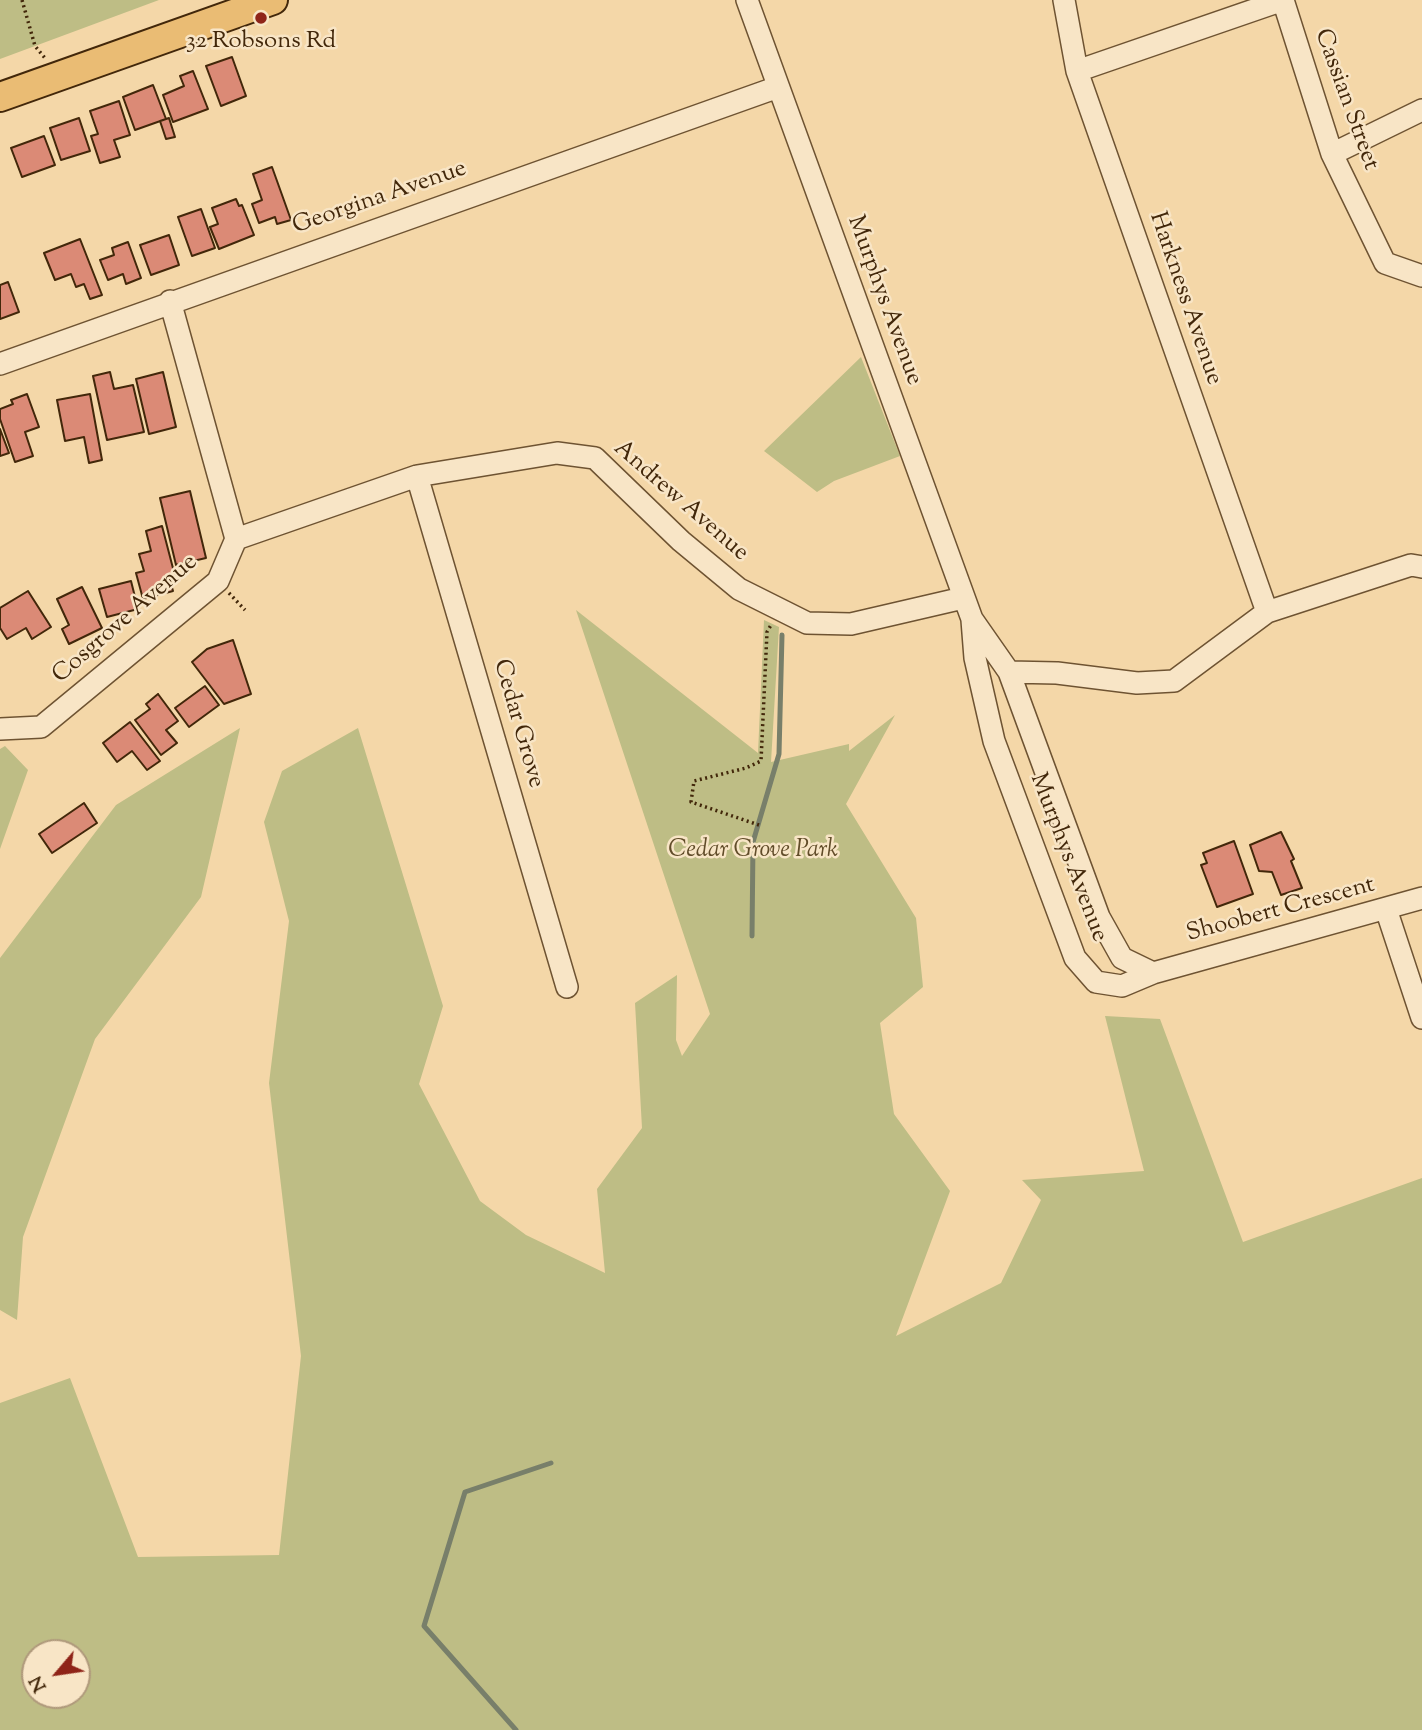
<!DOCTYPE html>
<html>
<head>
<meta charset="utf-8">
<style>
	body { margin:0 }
	#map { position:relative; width:1422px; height:1730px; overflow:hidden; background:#f4d7a8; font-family:"Sorts Mill Goudy",serif }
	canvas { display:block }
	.north { position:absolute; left:21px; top:1639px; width:70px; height:70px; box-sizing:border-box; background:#f8e5c6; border:2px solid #af997b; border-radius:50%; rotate:241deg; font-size:19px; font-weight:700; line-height:28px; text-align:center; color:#42270a }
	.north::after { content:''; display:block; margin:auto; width:24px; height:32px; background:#8f2418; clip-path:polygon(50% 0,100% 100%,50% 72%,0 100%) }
</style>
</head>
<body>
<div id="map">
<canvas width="1422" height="1730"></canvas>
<div class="north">N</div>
</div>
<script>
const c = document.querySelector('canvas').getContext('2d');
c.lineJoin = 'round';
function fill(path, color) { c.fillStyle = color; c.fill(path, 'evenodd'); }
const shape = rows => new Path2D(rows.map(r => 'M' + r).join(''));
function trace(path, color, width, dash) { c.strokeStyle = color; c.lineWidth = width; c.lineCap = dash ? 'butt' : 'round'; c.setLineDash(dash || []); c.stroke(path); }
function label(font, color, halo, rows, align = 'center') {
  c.font = font + ' "Sorts Mill Goudy",serif'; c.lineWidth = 5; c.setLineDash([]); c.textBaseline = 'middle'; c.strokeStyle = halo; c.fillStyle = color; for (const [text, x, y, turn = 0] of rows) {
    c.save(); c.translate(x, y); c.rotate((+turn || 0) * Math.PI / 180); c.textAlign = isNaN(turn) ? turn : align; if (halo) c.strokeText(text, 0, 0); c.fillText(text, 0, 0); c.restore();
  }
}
fill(shape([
	[0,0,159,0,0,59],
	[861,357,900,456,834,481,817,492,764,451],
	[576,610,758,753,764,620,779,627,771,762,849,744,849,751,895,715,846,804,916,918,923,987,880,1023,894,1114,950,1191,896,1336,1001,1283,1041,1200,1022,1180,1144,1171,1105,1016,1160,1019,1243,1242,1422,1178,1422,1730,0,1730,0,1403,70,1378,138,1557,279,1555,301,1356,269,1083,289,921,264,822,282,771,358,728,443,1006,419,1084,480,1201,526,1235,605,1273,597,1189,642,1128,635,1003,677,975,676,1040,682,1056,710,1014],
	[35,1653,77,1653,77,1695,35,1695],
	[240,728,201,897,95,1039,23,1237,17,1320,0,1310,0,958,116,805],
	[5,746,28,770,0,849,0,749]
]), '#bebd85');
trace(shape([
	[752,936,753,842,779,754,782,635],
	[516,1730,424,1626,465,1492,551,1463]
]), '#787f6a', 5);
const building = shape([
	[232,57,246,96,221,106,206,66,232,57],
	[193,71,208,109,173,122,163,95,184,86,180,76,193,71],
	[153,85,166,119,135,130,123,97,153,85],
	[119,101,130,135,114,140,120,157,100,163,91,136,98,134,90,111,119,101],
	[79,118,90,151,61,160,50,128,79,118],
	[169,118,175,137,166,139,160,121,169,118],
	[44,136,55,165,22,177,11,148,44,136],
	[272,167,291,220,277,224,275,217,259,223,252,204,262,200,253,174,272,167],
	[236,199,239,206,242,205,254,235,219,249,210,227,218,224,212,208,236,199],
	[201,209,215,248,192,256,178,217,201,209],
	[169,235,179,265,151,275,140,245,169,235],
	[80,239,102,295,90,299,84,284,76,287,71,274,55,280,44,253,80,239],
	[128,242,141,278,126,284,123,274,108,280,100,260,114,255,112,248,128,242],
	[8,282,19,312,0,319,0,285,8,282],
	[110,372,114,389,133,385,144,432,107,440,93,376,110,372],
	[163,372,176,427,149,434,136,379,163,372],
	[27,394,39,427,25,432,33,456,15,462,0,419,0,409,13,404,11,400,27,394],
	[90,394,102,460,89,463,84,437,65,441,57,400,90,394],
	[0,429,9,453,0,456,0,429],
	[190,491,206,558,176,565,160,498,190,491],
	[162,526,175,576,169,577,173,591,143,599,136,573,144,571,139,554,151,551,146,531,162,526],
	[131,581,138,609,107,617,99,589,131,581],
	[82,587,102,628,69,644,62,629,69,625,57,599,82,587],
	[28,591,51,627,32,639,26,628,7,639,0,628,0,608,28,591],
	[233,640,251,694,224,704,192,662,207,649,233,640],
	[205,686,219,705,189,727,175,708,205,686],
	[158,694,178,721,166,730,177,743,161,755,135,720,150,709,146,704,158,694],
	[130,722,160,761,147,770,132,751,117,762,103,743,130,722],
	[84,803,97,823,52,853,39,834,84,803],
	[1281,832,1294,859,1291,861,1302,888,1281,895,1272,872,1259,871,1250,845,1281,832],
	[1234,841,1253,894,1217,907,1201,865,1207,863,1203,853,1234,841]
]);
fill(building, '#db8a76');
trace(building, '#42270a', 2);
const minor = shape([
	[747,0,972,619,1009,672,1099,917,1122,958,1153,973],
	[1064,0,1077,71,1267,612],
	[1077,71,1283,0,1332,154,1385,263,1422,276],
	[1332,154,1422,110],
	[0,364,778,87],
	[417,476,567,987],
	[236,539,417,476,557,453,595,458,681,541,739,589,807,623,851,624,963,598],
	[972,620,975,658,994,741,1075,958,1096,982,1122,986,1153,973,1422,898],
	[1009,672,1057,673,1137,683,1174,681,1267,612,1411,565,1422,567],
	[0,729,41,727,218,581,236,539,170,301],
	[1386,909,1422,1018]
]);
const major = shape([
	[0,97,273,0]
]);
trace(minor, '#6e5332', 24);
trace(major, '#42270a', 32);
trace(shape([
	[22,0,35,46,45,58],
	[229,593,245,610],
	[759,825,691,802,694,781,746,768,761,761,767,632,771,625]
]), '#42270a', 3.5, [2, 3.5]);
trace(minor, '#f8e5c6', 21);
trace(major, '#eabc74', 28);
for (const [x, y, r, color] of [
	[261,18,7,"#8f2418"]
]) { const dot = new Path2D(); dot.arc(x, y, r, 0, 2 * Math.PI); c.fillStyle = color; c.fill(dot); trace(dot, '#f8e5c6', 2.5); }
label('24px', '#42270a', '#f8e5c6', [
	["32 Robsons Rd",261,43]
]);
label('24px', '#42270a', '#f8e5c6', [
	["Cassian Street",1345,100,70],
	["Georgina Avenue",380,199,-19],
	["Harkness Avenue",1184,299,71],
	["Murphys Avenue",883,301,70],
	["Andrew Avenue",680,502,41],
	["Cosgrove Avenue",126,620,-41],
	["Cedar Grove",517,724,74],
	["Murphys Avenue",1067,858,69],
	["Shoobert Crescent",1281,911,-15]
]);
label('italic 24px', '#614c29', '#f8e5c6', [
	["Cedar Grove Park",753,852]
]);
</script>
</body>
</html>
